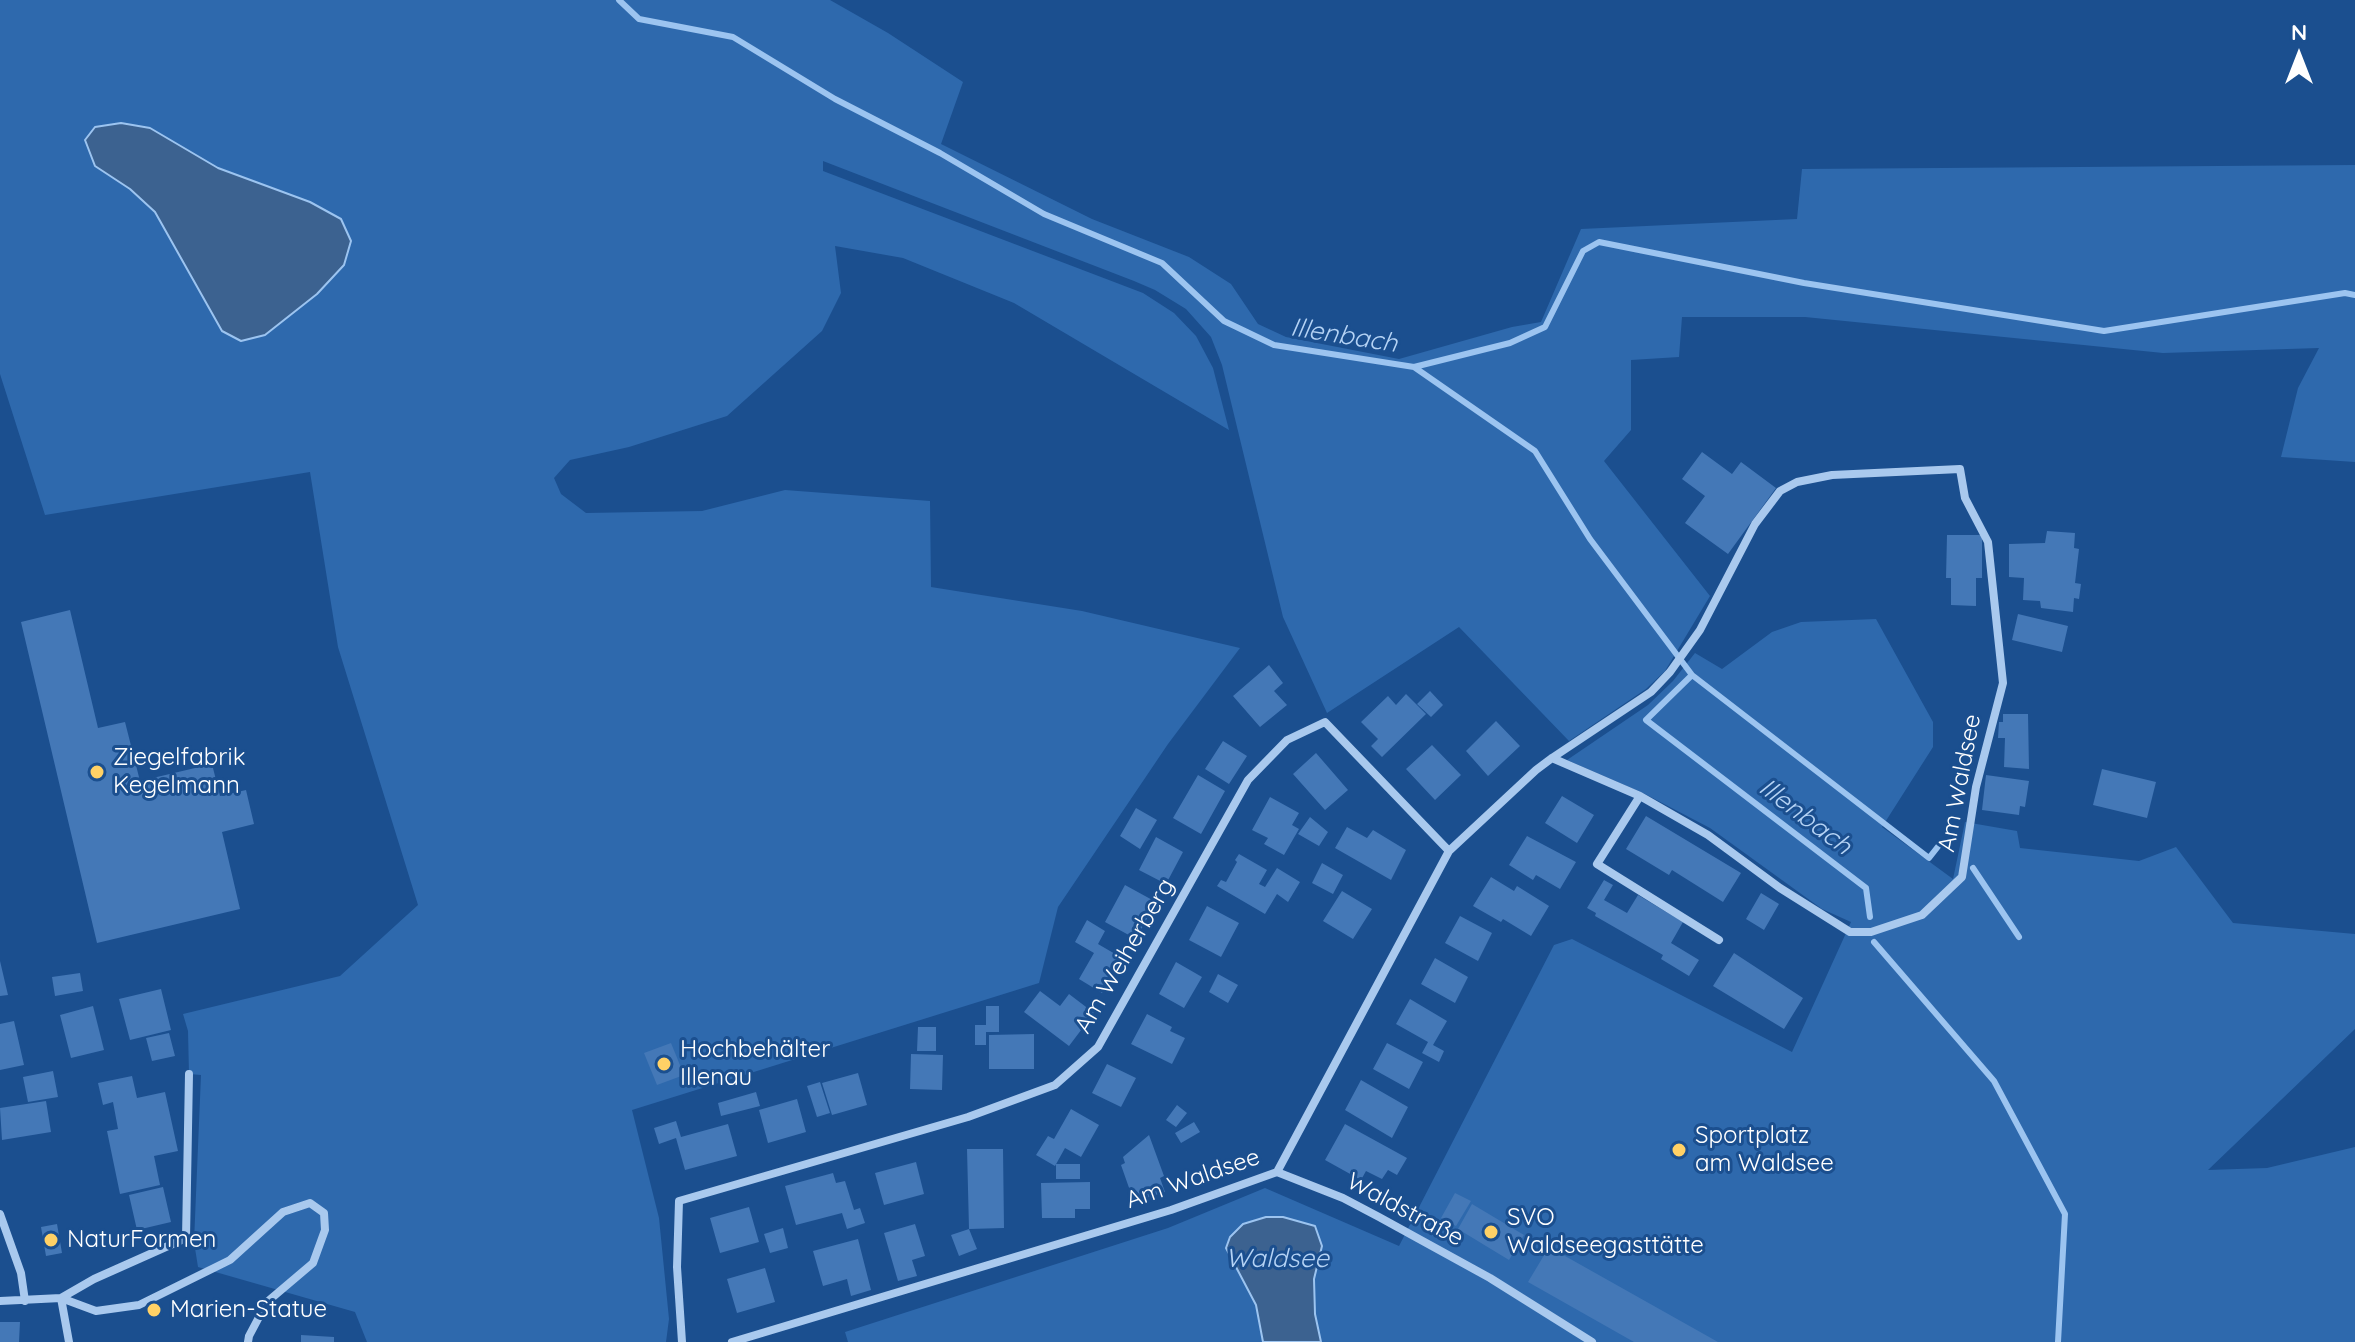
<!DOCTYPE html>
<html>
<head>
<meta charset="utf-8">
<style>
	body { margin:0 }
	#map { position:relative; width:2355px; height:1342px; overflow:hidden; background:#1b4f8f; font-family:Quicksand,sans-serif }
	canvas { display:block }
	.north { position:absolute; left:2259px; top:16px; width:80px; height:80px; -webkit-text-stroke:6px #1b4f8f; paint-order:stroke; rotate:0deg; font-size:22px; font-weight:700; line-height:32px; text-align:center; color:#fff }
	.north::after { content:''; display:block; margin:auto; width:28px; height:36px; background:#fff; clip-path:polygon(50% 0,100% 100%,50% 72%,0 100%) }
</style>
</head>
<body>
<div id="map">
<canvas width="2355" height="1342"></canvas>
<div class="north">N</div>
</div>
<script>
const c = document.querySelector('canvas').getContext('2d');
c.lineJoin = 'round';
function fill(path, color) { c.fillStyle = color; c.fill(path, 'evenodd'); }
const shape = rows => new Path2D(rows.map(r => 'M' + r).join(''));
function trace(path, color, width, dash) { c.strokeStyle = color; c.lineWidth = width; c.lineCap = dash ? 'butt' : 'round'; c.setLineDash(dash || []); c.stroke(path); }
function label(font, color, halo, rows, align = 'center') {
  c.font = font + ' Quicksand,sans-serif'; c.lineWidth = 6; c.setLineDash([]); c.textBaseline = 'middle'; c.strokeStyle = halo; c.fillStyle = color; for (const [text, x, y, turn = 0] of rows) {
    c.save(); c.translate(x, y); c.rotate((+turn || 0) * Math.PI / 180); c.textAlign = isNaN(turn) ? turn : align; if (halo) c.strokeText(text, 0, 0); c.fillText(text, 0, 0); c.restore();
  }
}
fill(shape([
	[0,0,830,0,888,33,963,82,941,144,1092,219,1189,257,1231,284,1258,324,1286,337,1399,359,1512,327,1541,322,1581,229,1797,219,1802,169,2355,165,2355,462,2281,457,2298,388,2319,348,2163,353,1805,317,1682,317,1679,357,1631,360,1631,430,1604,461,1710,596,1665,671,1646,689,1569,741,1459,627,1327,713,1283,617,1222,365,1211,337,1186,309,1155,290,1134,281,823,161,823,171,1143,293,1174,313,1196,336,1213,368,1229,430,1014,303,903,258,835,246,841,293,822,331,727,416,629,447,570,460,554,478,561,494,586,513,702,511,785,490,930,501,931,587,1082,611,1240,648,1168,744,1058,907,1039,983,632,1110,659,1218,669,1319,666,1342,367,1342,355,1312,198,1267,194,1242,201,1075,189,1074,188,1031,183,1014,340,976,418,905,338,647,310,472,45,515,0,374],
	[150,128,218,168,254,182,317,294,293,312,222,331,155,211,130,189],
	[1876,619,1933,722,1933,747,1882,827,1953,879,1965,822,2017,831,2020,848,2139,861,2176,847,2233,923,2355,934,2355,1029,2208,1170,2267,1168,2355,1147,2355,1342,1321,1342,1315,1314,1314,1279,1322,1245,1314,1226,1283,1217,1266,1217,1243,1224,1230,1237,1226,1247,1256,1305,1263,1342,848,1342,845,1332,1168,1228,1265,1188,1399,1246,1554,945,1572,939,1792,1052,1851,922,1822,909,1710,828,1643,793,1567,760,1648,705,1673,681,1695,653,1722,669,1772,632,1801,622]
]), '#2e69ad');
const water = shape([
	[121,123,150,128,218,168,310,202,341,219,351,241,344,265,317,294,265,335,241,341,222,331,155,212,130,189,95,166,85,140,95,127,121,123],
	[1266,1217,1283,1217,1315,1226,1322,1246,1314,1279,1315,1314,1321,1342,1263,1342,1256,1305,1226,1248,1230,1237,1243,1224,1266,1217]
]);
fill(water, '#3c6290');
trace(water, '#9cc4f0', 2);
trace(shape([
	[619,0,639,19,733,37,835,99,940,153,1044,214,1162,263,1224,321,1274,345,1414,367,1535,451,1590,539,1692,675,1646,720,1866,888,1870,917],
	[1414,367,1510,343,1545,327,1583,251,1599,242,1804,283,2104,331,2345,293,2355,295],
	[1692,675,1929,858,1940,844],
	[1973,868,2019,937],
	[1874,942,1994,1081,2065,1214,2058,1342]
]), '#9cc4f0', 6);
fill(shape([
	[1702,452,1732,474,1741,462,1776,488,1728,554,1685,523,1705,496,1682,479],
	[2047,531,2075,533,2074,548,2079,549,2075,583,2081,584,2079,599,2074,598,2073,612,2041,608,2040,601,2023,600,2024,578,2009,577,2009,544,2045,543],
	[1947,535,1982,535,1982,578,1976,578,1976,606,1951,605,1951,578,1946,578],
	[70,610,98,728,125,722,140,781,212,764,220,796,246,790,254,824,222,832,240,909,97,943,21,622],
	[2018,614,2068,626,2062,652,2012,640],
	[1269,665,1283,683,1274,691,1287,705,1260,727,1233,696],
	[1430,691,1443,705,1431,717,1417,704],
	[1406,694,1426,714,1382,757,1371,746,1378,739,1361,722,1388,696,1396,705],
	[2003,714,2028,714,2029,769,2004,767,2005,738,1998,738,1999,722,2003,722],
	[1496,721,1520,746,1488,776,1466,751],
	[1223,741,1247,756,1229,784,1205,769],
	[1432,745,1461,775,1435,800,1406,769],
	[1316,753,1348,790,1325,810,1293,774],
	[2102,769,2156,782,2147,818,2093,805],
	[1198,775,1225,791,1201,834,1173,818],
	[1986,775,2029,781,2025,807,2020,806,2019,815,1982,810],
	[1562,796,1594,815,1577,843,1545,823],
	[1270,797,1299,813,1292,825,1299,829,1284,855,1264,844,1268,838,1252,830],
	[1136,808,1157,820,1140,849,1120,836],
	[1646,816,1741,873,1723,902,1672,870,1669,875,1626,849],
	[1310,817,1328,832,1319,846,1298,834],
	[1347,827,1367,838,1373,830,1406,850,1391,880,1335,848],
	[1527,836,1576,862,1560,889,1536,875,1533,880,1509,865],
	[1156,837,1183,852,1166,884,1139,870],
	[1239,854,1267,870,1259,884,1265,887,1277,868,1300,882,1288,902,1277,894,1265,914,1217,886,1221,880,1226,882,1237,862,1235,860],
	[1322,863,1343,875,1333,894,1312,883],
	[1491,877,1514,891,1517,886,1549,906,1531,936,1503,919,1501,922,1473,906],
	[1604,880,1613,885,1604,900,1627,913,1638,895,1683,922,1671,943,1699,960,1689,976,1661,959,1663,955,1595,916,1596,913,1587,908],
	[1125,885,1156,902,1136,939,1105,922],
	[1342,891,1372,909,1353,939,1323,921],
	[1761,893,1779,904,1764,930,1746,919],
	[1207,906,1239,923,1221,957,1189,940],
	[1460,916,1492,933,1478,961,1445,943],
	[1087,920,1105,931,1098,944,1122,958,1102,993,1079,979,1094,953,1075,942],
	[1734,953,1803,998,1784,1029,1713,986],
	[1435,958,1468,977,1455,1003,1421,984],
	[0,961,8,995,0,996],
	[1176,962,1202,977,1184,1008,1159,994],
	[80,973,83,991,55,996,52,977],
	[1218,974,1238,985,1228,1003,1209,992],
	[161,989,171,1030,130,1040,119,999],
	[1040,991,1060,1006,1069,994,1094,1013,1069,1046,1024,1012],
	[1410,999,1447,1021,1433,1045,1444,1051,1439,1062,1422,1053,1428,1042,1396,1024],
	[93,1006,104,1050,71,1058,60,1015],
	[986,1006,999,1006,999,1032,986,1032,986,1045,975,1045,975,1025,986,1025],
	[1147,1014,1172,1027,1170,1031,1185,1038,1172,1064,1131,1044],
	[14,1021,24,1065,0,1070,0,1024],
	[918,1027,936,1027,936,1051,917,1051],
	[169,1033,175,1056,152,1061,146,1038],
	[1034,1034,1034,1069,989,1069,989,1035],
	[671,1043,684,1075,657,1085,644,1053],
	[1387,1043,1423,1062,1409,1089,1373,1069],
	[911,1054,943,1055,942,1090,910,1089],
	[1107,1064,1136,1078,1121,1107,1092,1093],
	[53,1071,58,1097,28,1102,23,1077],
	[858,1073,867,1105,832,1115,822,1083],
	[132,1076,137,1098,165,1092,178,1151,154,1156,160,1185,120,1194,107,1131,118,1129,113,1102,103,1105,98,1083],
	[1361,1080,1408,1107,1392,1138,1345,1110],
	[820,1082,830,1113,817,1117,807,1086],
	[756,1092,760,1106,721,1116,718,1103],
	[797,1099,806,1132,768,1143,759,1110],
	[46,1101,51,1132,2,1140,0,1108],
	[1177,1105,1187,1113,1176,1127,1166,1120],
	[1071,1109,1099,1125,1081,1157,1065,1148,1055,1166,1036,1155,1048,1136,1054,1139],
	[676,1121,681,1137,728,1124,737,1156,685,1170,676,1138,659,1144,654,1128],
	[1194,1122,1200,1132,1181,1143,1175,1133],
	[1345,1124,1407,1158,1397,1175,1388,1170,1382,1179,1366,1171,1361,1180,1325,1160],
	[1149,1135,1164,1176,1160,1178,1165,1192,1134,1202,1121,1165,1125,1163,1123,1157],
	[967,1149,1003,1149,1004,1228,969,1229,977,1249,959,1256,951,1235,969,1229],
	[916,1162,924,1194,884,1205,875,1173],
	[1056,1164,1080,1164,1080,1179,1056,1179],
	[833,1173,836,1183,845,1181,854,1210,860,1208,865,1223,847,1229,842,1213,796,1225,785,1186],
	[1090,1182,1090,1209,1075,1209,1075,1218,1042,1218,1041,1183],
	[163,1187,171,1222,137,1230,129,1195],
	[1455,1193,1471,1201,1456,1226,1441,1218],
	[1472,1204,1524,1235,1509,1260,1458,1229],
	[749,1207,759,1242,720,1253,710,1218],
	[57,1224,62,1253,46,1256,41,1227],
	[915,1224,925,1256,912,1260,917,1276,898,1281,884,1233],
	[783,1228,788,1248,770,1253,764,1234],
	[858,1239,871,1290,851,1296,847,1279,823,1286,813,1251],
	[1549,1247,1718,1342,1634,1342,1528,1282],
	[765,1268,775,1302,737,1313,727,1279],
	[0,1322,20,1322,19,1342,0,1342],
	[301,1335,334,1337,334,1342,301,1342]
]), '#4478b7');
trace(shape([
	[1640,796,1597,864,1719,940],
	[1277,1172,1343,1198,1379,1217,1490,1278,1592,1342],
	[0,1214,21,1273,25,1301],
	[61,1298,96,1311,139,1305,230,1260,283,1212,310,1203,324,1213,325,1230,313,1263,267,1302,249,1336,248,1342],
	[61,1298,69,1342],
	[0,1301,61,1298,94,1279,186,1238,189,1074],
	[682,1342,677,1267,679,1201,968,1117,1055,1085,1098,1047,1248,780,1287,740,1325,722,1449,851],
	[732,1342,1171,1210,1277,1172,1449,851,1536,770,1552,758,1651,692,1670,672,1700,630,1755,524,1780,491,1797,482,1832,475,1960,469,1965,498,1988,542,2003,683,1976,787,1962,877,1922,915,1871,932,1850,932,1780,888,1708,835,1640,796,1552,758]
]), '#a9c9ee', 8);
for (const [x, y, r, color] of [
	[97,772,8,"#ffd166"],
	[664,1064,8,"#ffd166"],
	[1679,1150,8,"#ffd166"],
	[1491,1232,8,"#ffd166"],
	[51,1240,8,"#ffd166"],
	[154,1310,8,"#ffd166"]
]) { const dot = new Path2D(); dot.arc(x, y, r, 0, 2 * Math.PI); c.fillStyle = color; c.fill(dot); trace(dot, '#1b4f8f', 3); }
label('24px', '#fff', '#1b4f8f', [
	["Ziegelfabrik",113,758],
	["Kegelmann",113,786],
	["Hochbehälter",680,1050],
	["Illenau",680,1078],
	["Sportplatz",1695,1136],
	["am Waldsee",1695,1164],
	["SVO",1507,1218],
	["Waldseegasttätte",1507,1246],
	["NaturFormen",67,1240],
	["Marien-Statue",170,1310]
], 'left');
label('24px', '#fff', '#1b4f8f', [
	["Am Waldsee",1960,783,-79],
	["Am Weiherberg",1125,956,-60],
	["Am Waldsee",1193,1179,-19],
	["Waldstraße",1405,1210,28]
]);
label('italic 26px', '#b5d3f5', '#1b4f8f', [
	["Illenbach",1344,336,9],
	["Illenbach",1805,817,37],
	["Waldsee",1277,1259]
]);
</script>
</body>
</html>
